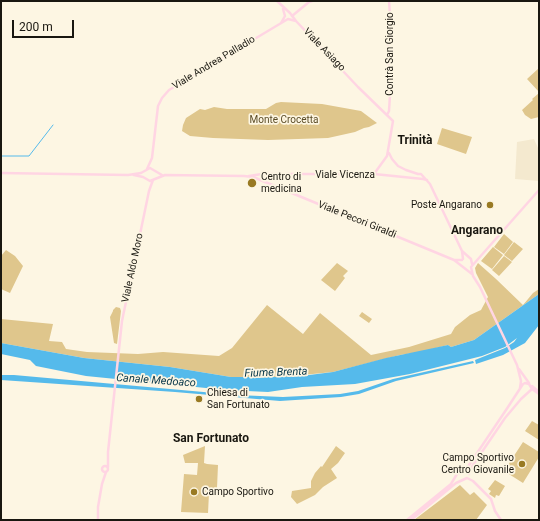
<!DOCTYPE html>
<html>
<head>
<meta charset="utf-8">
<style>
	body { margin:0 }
	#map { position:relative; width:540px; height:521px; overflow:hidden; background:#fdf6e3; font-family:Roboto,sans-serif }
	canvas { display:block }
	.frame { position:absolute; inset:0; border:2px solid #191710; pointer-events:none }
	.scale { position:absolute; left:12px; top:20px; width:62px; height:18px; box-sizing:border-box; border:2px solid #191710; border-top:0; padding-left:5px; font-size:12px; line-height:14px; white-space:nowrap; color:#191710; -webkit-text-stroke:3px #fdf6e3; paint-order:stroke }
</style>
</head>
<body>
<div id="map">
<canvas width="540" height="521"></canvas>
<div class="frame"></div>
<div class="scale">200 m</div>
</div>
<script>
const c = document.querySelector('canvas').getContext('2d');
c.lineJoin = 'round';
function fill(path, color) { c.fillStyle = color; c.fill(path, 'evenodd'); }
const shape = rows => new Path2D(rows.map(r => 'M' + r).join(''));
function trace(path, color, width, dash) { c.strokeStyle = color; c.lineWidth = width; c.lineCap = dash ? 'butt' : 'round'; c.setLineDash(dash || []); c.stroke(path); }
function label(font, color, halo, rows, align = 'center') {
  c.font = font + ' Roboto,sans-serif'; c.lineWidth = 3.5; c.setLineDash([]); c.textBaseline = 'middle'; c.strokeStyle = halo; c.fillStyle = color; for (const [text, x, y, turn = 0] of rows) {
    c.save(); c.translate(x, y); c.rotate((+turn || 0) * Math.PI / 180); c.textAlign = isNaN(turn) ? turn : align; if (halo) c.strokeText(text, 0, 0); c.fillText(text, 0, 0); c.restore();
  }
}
fill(shape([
	[534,139,538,148,539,154,539,181,515,179,517,142]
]), '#f4e9cf');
fill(shape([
	[539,68,539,92,527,79],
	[539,93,539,117,531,119,525,115,522,110,533,100,532,99],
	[281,102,322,104,361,111,377,123,369,127,364,128,355,132,328,138,268,140,213,138,190,136,182,131,183,125,186,118,200,109,205,110,214,107,227,109,266,109,276,103],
	[442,128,472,137,466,154,437,144],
	[504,234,513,242,504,254,494,247],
	[514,242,523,249,512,261,504,255],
	[493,247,503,255,492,269,481,261],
	[6,250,15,256,23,266,10,293,1,289,1,256],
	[504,256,512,262,499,276,492,270],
	[337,263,348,271,343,276,345,278,335,291,321,280],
	[478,263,496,279,523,305,533,293,539,289,539,294,474,340,451,347,448,345,420,352,400,355,333,372,282,377,231,377,170,367,84,358,1,343,1,319,53,324,49,341,62,342,66,349,87,352,138,354,163,352,219,356,232,348,267,305,303,334,320,313,371,355,409,347,451,334,455,327,470,315,481,310,488,297,476,273,475,268],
	[116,307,120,308,121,311,117,344,114,343,110,317,113,311,113,310],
	[362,312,372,319,369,323,359,316],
	[532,421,539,425,539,440,525,431],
	[523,442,539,452,539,457,523,483,504,471],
	[205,446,204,463,207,464,218,465,217,488,216,489,206,489,209,493,208,513,181,512,184,474,197,475,198,463,185,463,183,455],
	[336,446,345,453,338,463,331,469,337,478,323,487,315,495,297,504,291,497,292,491,311,488,311,481,315,473,321,466,322,467],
	[495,480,505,486,499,496,496,495,495,498,489,494,491,491,488,489],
	[460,485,470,495,474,492,487,505,476,520,414,520]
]), '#dfc68c');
fill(shape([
	[539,294,539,325,525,343,503,355,476,364,475,360,505,348,514,342,517,338,505,347,482,356,410,374,355,384,302,387,268,392,226,390,86,376,36,366,30,360,1,354,1,343,84,358,170,367,231,377,282,377,309,375,333,372,386,358,448,345,451,347,474,340],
	[473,361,474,363,396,381,359,394,341,397,280,401,175,392,1,380,1,375,14,375,237,395,283,397,340,394,358,391,393,379]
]), '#55baeb');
trace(shape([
	[1,156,29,156,53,125]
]), '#55baeb', 1);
trace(shape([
	[277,1,290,13,296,21,358,87,393,121,387,156,374,174],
	[292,16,309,2,312,1],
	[281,23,285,16,283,9],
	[387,115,389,111,390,95,388,43,390,15,389,1],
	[389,153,392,159,398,166,406,170,418,174],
	[147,169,152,158,158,106,162,98,169,90,288,19,296,21],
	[1,173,128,175,141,173,150,168,162,175],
	[418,174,421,174,430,184,462,251,471,259,472,264],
	[134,175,143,177,150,181,165,175,244,176,253,177,454,260,462,260],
	[249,176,262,174,374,174,423,179,427,180],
	[462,251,463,259],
	[454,260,472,274],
	[519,369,529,383],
	[532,386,539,392],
	[520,388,521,381,517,365,480,287,473,276,471,267,539,190],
	'102 469a3 3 0 1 1 6 0a3 3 0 1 1-6 0Z',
	[108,467,108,452,122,321,149,191,153,180],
	[469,474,473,465,505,418,521,399,532,389],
	[467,478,473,481,491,499,495,511,501,520],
	[98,520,98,507,102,484,106,472],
	[407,520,451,484,457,474,465,471,508,407,523,384,525,383,529,384,532,389,539,394],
	[411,520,456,483,467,478]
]), '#ffd5e3', 2.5);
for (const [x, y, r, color] of [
	[252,183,5,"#997a23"],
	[490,205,4,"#997a23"],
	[199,399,4,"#997a23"],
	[522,464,4,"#997a23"],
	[194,492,4,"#997a23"]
]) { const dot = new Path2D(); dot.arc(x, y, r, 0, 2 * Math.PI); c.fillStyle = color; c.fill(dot); trace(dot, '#fdf6e3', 1.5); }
label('10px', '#191710', '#fdf6e3', [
	["Viale Asiago",324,50,46],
	["Contrà San Giorgio",390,54,-90],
	["Viale Andrea Palladio",214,63,-31],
	["Viale Vicenza",345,175],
	["Viale Pecori Giraldi",357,220,22],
	["Viale Aldo Moro",133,268,-78]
]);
label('10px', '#5a4b25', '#fdf6e3', [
	["Monte Crocetta",284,120]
]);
label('10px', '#191710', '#fdf6e3', [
	["Centro di",261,177],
	["medicina",261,189],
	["Poste Angarano",482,205,"right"],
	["Chiesa di",207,393],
	["San Fortunato",207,405],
	["Campo Sportivo",514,458,"right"],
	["Centro Giovanile",514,470,"right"],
	["Campo Sportivo",202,492]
], 'left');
label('italic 11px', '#053447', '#fdf6e3', [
	["Fiume Brenta",276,373,-2],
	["Canale Medoaco",156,381,4]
]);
label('bold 12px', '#191710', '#fdf6e3', [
	["Trinità",415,141],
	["Angarano",477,231],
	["San Fortunato",211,439]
]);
</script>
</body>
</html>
